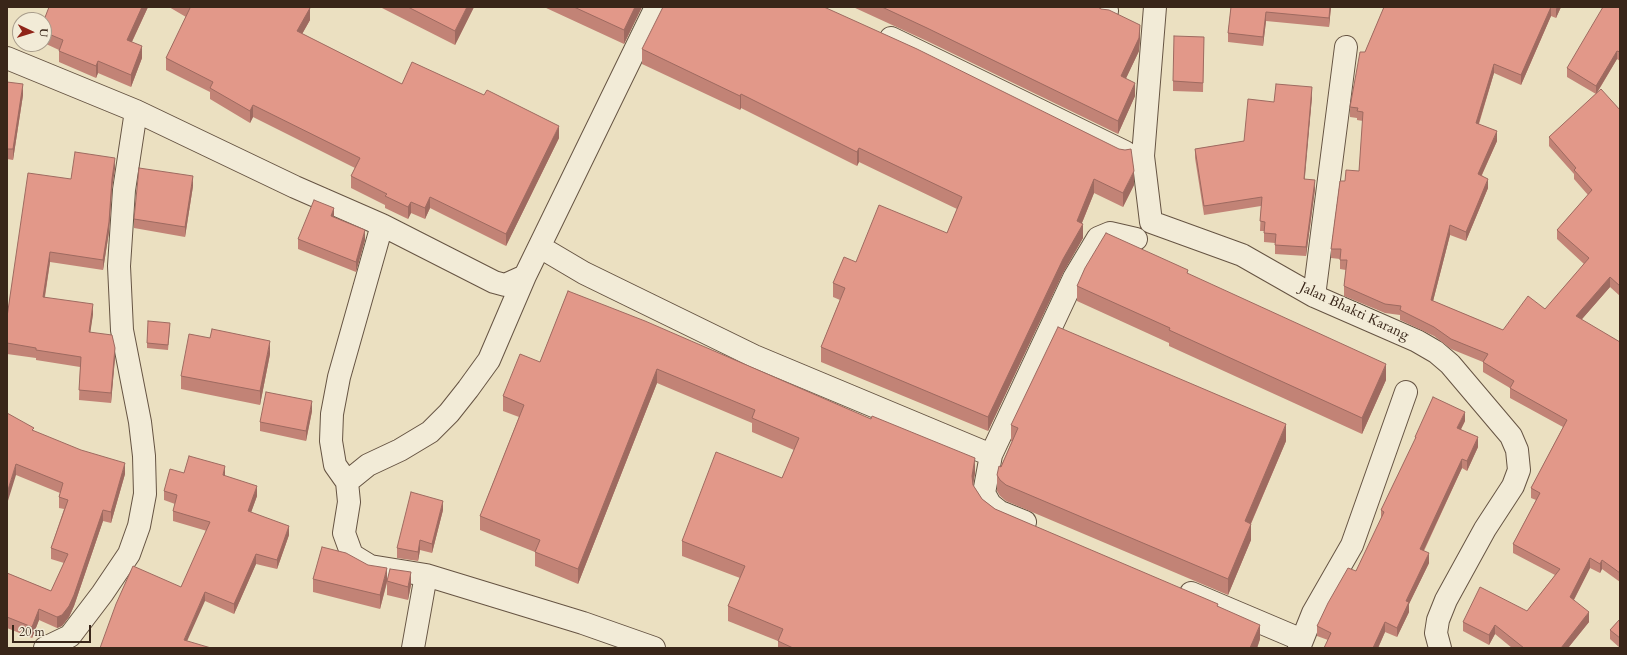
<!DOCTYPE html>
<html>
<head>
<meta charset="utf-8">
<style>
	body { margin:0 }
	#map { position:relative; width:1627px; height:655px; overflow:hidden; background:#ebe0c1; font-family:Cardo,serif }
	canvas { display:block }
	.frame { position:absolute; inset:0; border:8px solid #392619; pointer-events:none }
	.north { position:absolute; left:12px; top:12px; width:40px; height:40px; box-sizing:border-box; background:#f2ebd7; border:1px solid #a89c8b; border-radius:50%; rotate:94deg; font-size:11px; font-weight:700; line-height:16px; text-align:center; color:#392619 }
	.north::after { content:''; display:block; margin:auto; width:14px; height:18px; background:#8f2418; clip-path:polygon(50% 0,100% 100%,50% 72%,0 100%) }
	.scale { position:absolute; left:12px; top:625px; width:79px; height:18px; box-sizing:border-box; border:2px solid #392619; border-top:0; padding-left:5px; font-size:12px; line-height:14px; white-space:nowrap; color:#392619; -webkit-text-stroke:3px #f2ebd7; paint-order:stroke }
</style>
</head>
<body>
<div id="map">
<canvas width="1627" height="655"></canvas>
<div class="frame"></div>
<div class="north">U</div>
<div class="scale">20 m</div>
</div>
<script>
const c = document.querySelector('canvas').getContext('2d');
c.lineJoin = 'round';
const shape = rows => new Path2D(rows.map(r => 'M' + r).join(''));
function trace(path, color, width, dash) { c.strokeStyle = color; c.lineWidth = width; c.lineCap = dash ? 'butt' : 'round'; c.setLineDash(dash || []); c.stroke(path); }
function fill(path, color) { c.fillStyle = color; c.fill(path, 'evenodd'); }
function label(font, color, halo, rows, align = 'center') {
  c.font = font + ' Cardo,serif'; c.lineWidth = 3; c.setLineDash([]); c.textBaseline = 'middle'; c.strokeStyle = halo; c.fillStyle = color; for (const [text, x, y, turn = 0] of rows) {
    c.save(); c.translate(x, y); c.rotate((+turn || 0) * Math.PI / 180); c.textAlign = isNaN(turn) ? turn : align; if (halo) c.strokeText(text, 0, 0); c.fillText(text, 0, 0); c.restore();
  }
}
const street = shape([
	[1099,7,1107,11],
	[1155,7,1143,156,1151,222,1242,255,1314,296,1417,341,1436,352,1450,364,1511,436,1517,450,1519,470,1513,486,1485,529,1446,600,1438,620,1436,633,1440,648],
	[891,38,1125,152],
	[7,58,136,111,295,187,382,225,494,282,505,285,525,276,656,7],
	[382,225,339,377,332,414,331,441,335,465,347,482,349,502,344,533,352,555,370,566,426,575,583,623,654,648],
	[540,247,584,273,754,356,991,455],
	[1314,296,1346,47],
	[347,482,368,465,400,450,430,432,449,413,468,389,489,360,525,276],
	[1025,522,1000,512,990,504,984,493,991,455,1074,278,1098,238,1110,233,1136,239],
	[1191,593,1302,640],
	[45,648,70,636,102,594,129,554,139,526,145,494,144,456,140,422,122,330,119,266,124,190,136,111],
	[413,648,426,575],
	[1299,648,1313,613,1352,545,1406,392]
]);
trace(street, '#665443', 24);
trace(street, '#f2ebd7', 22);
fill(shape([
	[49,7,148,7,132,42,142,58,131,87,98,73,96,78,59,62,59,50,44,43,44,20],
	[169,7,308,7,310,20,302,34,402,84,559,138,506,246,430,208,425,219,411,213,408,219,385,208,385,205,351,188,351,176,355,168,253,117,250,123,210,99,210,92,166,70,166,58,186,17],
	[380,7,474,7,455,45],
	[544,7,642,7,624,44],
	[853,7,1098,7,1140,38,1139,51,1126,78,1135,96,1118,134,927,41],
	[1231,7,1331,7,1329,27,1266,21,1263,46,1228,42,1228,33],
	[1384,7,1561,7,1556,18,1551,16,1521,85,1494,73,1479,124,1497,141,1482,175,1488,188,1466,241,1450,235,1433,301,1503,330,1545,309,1584,264,1557,239,1557,230,1588,195,1574,179,1574,174,1549,146,1549,137,1596,94,1567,77,1567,68,1620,7,1620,61,1617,59,1597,93,1620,110,1620,296,1610,287,1581,320,1620,342,1620,582,1602,569,1600,573,1590,568,1574,600,1589,622,1568,648,1512,648,1495,634,1489,645,1463,631,1463,622,1527,611,1555,575,1513,553,1513,544,1536,500,1531,498,1531,488,1563,427,1510,398,1510,388,1483,372,1483,362,1451,349,1434,336,1400,320,1400,315,1385,313,1344,296,1344,286,1346,270,1340,269,1340,259,1331,258,1331,249,1345,181,1359,171,1363,121,1357,120,1357,118,1350,117,1350,107,1365,52],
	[1204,37,1203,92,1173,91,1173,81],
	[642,49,1134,185,1123,207,1094,193,1082,223,1083,238,1063,273,988,431,821,362,821,347,840,300,833,297,833,283,856,262,947,233,957,209,859,162,857,166,741,108,740,110,642,64],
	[7,82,23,95,13,160,7,159],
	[1312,97,1304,179,1315,189,1306,256,1275,254,1275,243,1264,242,1264,231,1260,231,1261,206,1204,215,1195,158,1195,149,1244,141,1274,102],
	[115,168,112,189,109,232,103,270,50,262,45,297,93,314,90,332,115,358,111,403,79,400,80,367,36,360,36,358,7,354,7,317,71,179],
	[193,186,185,237,134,228,134,219],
	[334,218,365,240,356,272,298,249,298,239],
	[1188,274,1386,380,1362,434,1169,346,1169,343,1077,301,1077,286],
	[568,291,975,473,973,485,982,499,995,509,1218,606,1260,639,1257,648,778,648,778,641,728,621,728,606,740,578,682,556,682,541,782,478,794,450,752,432,752,423,657,383,578,584,535,566,535,552,480,530,480,516,519,417,503,411,503,396,540,362],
	[170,328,168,350,147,348,147,343],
	[270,354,260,405,181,389,181,376],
	[312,411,306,441,260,431,260,422],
	[7,413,34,431,125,474,111,523,103,521,74,606,69,617,62,626,57,628,39,620,32,638,7,628,7,573,51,591,64,563,51,559,51,548,64,509,59,508,59,497,60,493,16,475],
	[1465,421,1461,429,1478,447,1467,471,1462,468,1424,551,1429,563,1409,604,1409,612,1397,637,1385,632,1378,648,1324,648,1328,640,1317,636,1317,626,1356,571,1381,519,1381,510,1415,440,1415,437],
	[1011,425,1286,441,1251,524,1251,540,1228,595,1006,501,1000,496,997,491,997,475,1012,441,1011,441],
	[184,473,225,476,257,496,251,512,289,535,277,569,256,564,234,614,205,601,100,648,181,587,207,531,173,521,173,511,175,504,164,500,164,491],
	[443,510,432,553,420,550,418,561,397,558,397,548],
	[313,579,387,580,411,585,408,600,387,595,387,583,380,609,313,592],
	[1620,619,1620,648,1610,639,1610,630]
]), '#c28376');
fill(shape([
	[142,7,148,7,127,52,127,40],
	[467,7,474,7,455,45,455,31],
	[635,7,642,7,624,44,624,30],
	[1330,7,1331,7,1329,27,1329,18],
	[1551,7,1551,16,1521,85,1521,75],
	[1557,7,1561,7,1556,18,1556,9],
	[310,8,310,20,297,43,297,31],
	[1266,12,1266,21,1263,46,1263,37],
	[1140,25,1140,38,1139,51,1121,89,1121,76],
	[142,46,142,58,131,87,131,75],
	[1617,51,1617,59,1596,94,1596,86],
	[98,61,98,73,96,78,96,66],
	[1494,64,1494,73,1476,132,1476,123],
	[1135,83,1135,96,1118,134,1118,121],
	[23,84,23,95,13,160,13,149],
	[1312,87,1312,97,1304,188,1304,179],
	[741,94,741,108,740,110,740,96],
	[253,105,253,117,250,123,250,111],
	[559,126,559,138,506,246,506,234],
	[1497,131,1497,141,1478,183,1478,174],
	[859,148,859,162,857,166,857,152],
	[115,158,115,168,112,189,109,232,103,270,103,260,112,179],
	[1134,171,1134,185,1123,207,1123,193],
	[193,176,193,186,185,237,185,227],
	[1094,179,1094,193,1077,235,1077,221],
	[1488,179,1488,188,1466,241,1466,232],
	[1315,180,1315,189,1306,256,1306,247],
	[430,197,430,208,425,219,425,208],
	[411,202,411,213,408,219,408,207],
	[334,208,334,218,331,216],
	[1083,224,1083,238,1063,273,988,431,988,417,1063,259],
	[1450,225,1450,235,1431,309,1431,300],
	[365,230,365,240,356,272,356,262],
	[50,252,50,262,43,307,43,297],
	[1610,277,1610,287,1576,326,1576,316],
	[93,304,93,314,89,342,89,332],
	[270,341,270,354,260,405,260,391],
	[115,348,115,358,111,403,111,393],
	[1386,364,1386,380,1362,434,1362,418],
	[657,369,657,383,578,584,578,569],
	[312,401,312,411,306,441,306,431],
	[1465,412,1465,421,1457,437,1457,428],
	[1286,424,1286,441,1245,537,1245,521],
	[1478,437,1478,447,1467,471,1467,461],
	[975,458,975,473,972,491,972,476],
	[1462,459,1462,468,1420,558,1420,549],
	[125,463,125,474,111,523,111,512],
	[16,464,16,475,7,504,7,493],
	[225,466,225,476,223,484,223,475],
	[257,486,257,496,248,521,248,511],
	[443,501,443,510,432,553,432,544],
	[103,510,103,521,74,606,69,617,62,626,57,628,57,617],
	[1251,524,1251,540,1228,595,1228,579],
	[289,526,289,535,277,569,277,560],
	[420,540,420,550,418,561,418,552],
	[1429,553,1429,563,1409,604,1409,612,1397,637,1397,628,1406,601],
	[256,554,256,564,234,614,234,604],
	[1590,558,1590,568,1570,607,1570,597],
	[1602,560,1602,569,1600,573,1600,564],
	[387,568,387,581,380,609,380,595],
	[411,572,411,585,408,600,408,587],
	[205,592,205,601,184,648,184,640],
	[39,609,39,620,32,638,32,627],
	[1589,612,1589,622,1568,648,1561,648],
	[1385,622,1385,632,1378,648,1373,648],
	[1260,625,1260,639,1257,648,1250,648],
	[1495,625,1495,634,1489,645,1489,635]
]), '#9e6a60');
const building = shape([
	[49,7,142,7,127,40,142,46,131,75,98,61,96,66,59,51,63,40,44,32,44,20,49,7],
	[188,7,308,7,310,8,297,31,402,84,412,62,484,95,487,90,559,126,506,234,430,197,425,208,411,202,408,207,385,196,387,194,351,176,360,158,253,105,250,111,210,88,213,82,166,58,190,8,188,7],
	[408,7,467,7,455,31,408,7],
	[574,7,635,7,624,30,574,7],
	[663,7,824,7,917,49,1119,149,1125,150,1131,149,1134,171,1123,193,1094,179,1077,221,1083,224,1063,259,988,417,821,347,845,288,833,283,844,257,856,262,879,205,947,233,962,197,859,148,857,152,741,94,740,96,642,49,663,7],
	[882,7,1098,7,1101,9,1109,10,1140,25,1139,38,1121,76,1135,83,1118,121,927,28,882,7],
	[1231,7,1330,7,1329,18,1266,12,1263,37,1228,33,1231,7],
	[1384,7,1551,7,1521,75,1494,64,1476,123,1497,131,1478,174,1488,179,1466,232,1450,225,1431,300,1503,330,1528,296,1545,309,1589,258,1557,230,1592,190,1574,170,1576,168,1549,137,1601,89,1620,110,1620,286,1610,277,1576,316,1620,342,1620,573,1602,560,1600,564,1590,558,1570,597,1589,612,1561,648,1524,648,1495,625,1489,635,1463,622,1480,587,1527,611,1560,569,1513,544,1540,493,1531,488,1567,420,1510,388,1514,381,1483,362,1488,354,1451,339,1434,327,1400,310,1401,306,1385,304,1344,286,1347,260,1340,260,1341,249,1331,249,1340,181,1345,181,1346,170,1359,171,1363,112,1357,111,1358,108,1350,107,1360,52,1365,52,1384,7],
	[1603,7,1620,7,1620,52,1617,51,1596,86,1567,68,1603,7],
	[1174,36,1204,37,1203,83,1173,81,1174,36],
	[7,82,23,84,13,149,7,149,7,82],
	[1276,84,1312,87,1304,179,1315,180,1306,247,1275,245,1276,234,1264,233,1265,222,1260,221,1262,197,1204,206,1195,149,1244,141,1248,99,1274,102,1276,84],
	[75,152,115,158,112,179,109,222,103,260,50,252,43,297,93,304,89,332,112,335,115,348,111,393,79,390,81,357,36,350,36,348,7,343,7,317,28,173,71,179,75,152],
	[139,168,193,176,185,227,134,219,139,168],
	[314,200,334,208,331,216,365,230,356,262,298,239,314,200],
	[1106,233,1188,270,1187,273,1386,364,1362,418,1169,330,1170,328,1077,286,1085,268,1106,233],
	[568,291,645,321,871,419,872,416,975,458,972,476,973,485,982,499,995,509,1218,604,1217,606,1260,625,1250,648,793,648,778,641,783,629,728,606,745,566,682,541,716,452,782,478,799,438,752,418,755,410,657,369,578,569,535,552,540,540,480,516,524,405,503,396,520,354,540,362,568,291],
	[148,321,170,323,168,345,147,343,148,321],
	[1058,327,1286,424,1245,521,1251,524,1228,579,1006,485,1000,480,997,475,999,466,1001,467,1018,428,1011,425,1058,327],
	[212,329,270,341,260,391,181,376,189,334,210,338,212,329],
	[266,392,312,401,306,431,260,422,266,392],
	[1433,397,1465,412,1457,428,1478,437,1467,461,1462,459,1420,549,1429,553,1406,601,1409,602,1397,628,1385,622,1373,648,1324,648,1331,633,1317,626,1319,622,1328,603,1348,568,1356,571,1384,512,1381,510,1416,437,1415,437,1433,397],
	[7,413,34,428,32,430,81,450,125,463,111,512,103,510,74,595,69,606,62,615,57,617,39,609,32,627,7,617,7,573,51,591,68,554,51,548,68,500,59,497,63,483,16,464,7,493,7,413],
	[189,456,225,466,223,475,257,486,248,511,289,526,277,560,256,554,234,604,205,592,184,640,211,648,100,648,116,604,133,566,181,587,210,522,173,511,177,495,164,491,170,469,184,473,189,456],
	[411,492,443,501,432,544,420,540,418,552,397,548,411,492],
	[322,547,346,553,368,565,387,568,380,595,313,579,322,547],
	[390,569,411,572,408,587,387,581,390,569],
	[1620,619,1620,638,1610,630,1620,619]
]);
fill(building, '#e29889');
trace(building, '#9e6a60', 1);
label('14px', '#392619', '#f2ebd7', [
	["Jalan Bhakti Karang",1354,312,25]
]);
</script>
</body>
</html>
